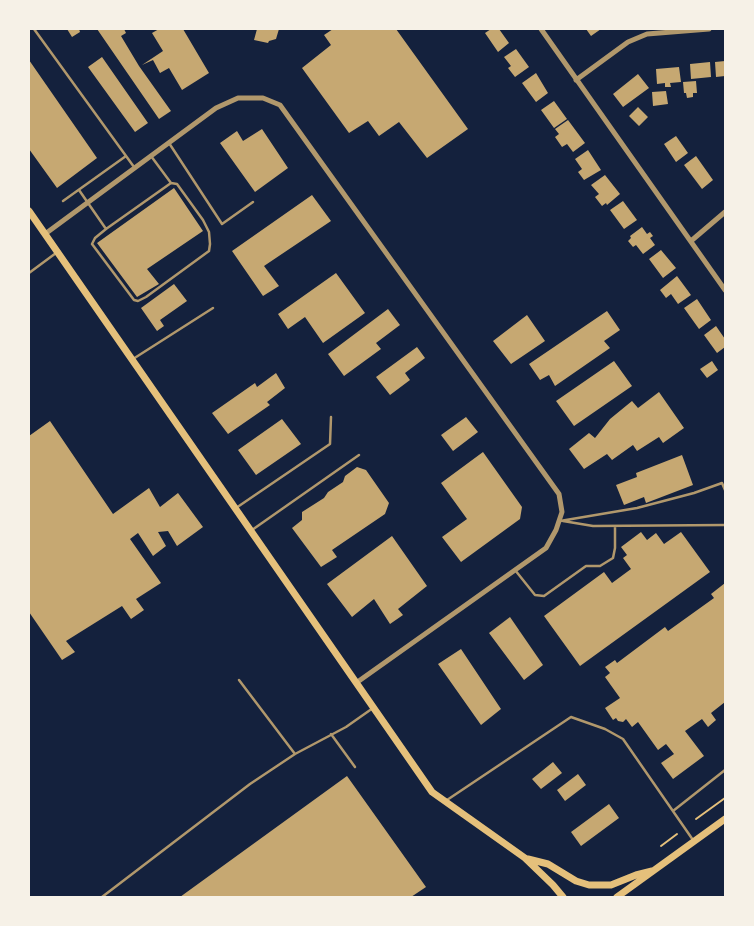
<!DOCTYPE html>
<html>
<head>
<meta charset="utf-8">
<style>
	body { margin:0 }
	#map { position:relative; width:754px; height:926px; overflow:hidden; background:#14213d; font-family:"Golos Text",sans-serif }
	canvas { display:block }
	.frame { position:absolute; inset:0; border:30px solid #f6f1e7; pointer-events:none }
</style>
</head>
<body>
<div id="map">
<canvas width="754" height="926"></canvas>
<div class="frame"></div>
</div>
<script>
const c = document.querySelector('canvas').getContext('2d');
c.lineJoin = 'round';
function fill(path, color) { c.fillStyle = color; c.fill(path, 'evenodd'); }
const shape = rows => new Path2D(rows.map(r => 'M' + r).join(''));
function trace(path, color, width, dash) { c.strokeStyle = color; c.lineWidth = width; c.lineCap = dash ? 'butt' : 'round'; c.setLineDash(dash || []); c.stroke(path); }
fill(shape([
	[67,29,79,29,80,32,72,37],
	[97,29,124,29,126,33,121,36,139,66,171,111,159,119],
	[159,29,183,29,209,73,182,90,169,68,160,73,153,60,142,65,163,51,152,33],
	[257,29,279,29,276,39,269,41,268,43,254,40],
	[333,29,396,29,468,129,427,158,399,122,379,136,368,121,349,133,302,68,331,45,324,35],
	[491,29,499,29,509,43,498,52,485,33],
	[586,29,601,29,591,36],
	[516,49,529,67,515,77,508,68,511,66,504,57],
	[102,57,148,123,135,132,88,67],
	[29,60,97,158,57,188,29,149],
	[725,61,725,76,716,77,715,62],
	[710,62,711,77,691,79,690,64],
	[679,67,681,82,670,83,671,87,665,87,665,83,657,84,656,69],
	[536,73,548,93,536,102,522,83],
	[638,74,649,88,623,107,613,94],
	[696,81,697,93,693,93,693,97,687,98,686,93,684,93,683,82],
	[666,91,668,104,653,106,652,92],
	[554,101,567,119,554,128,541,110],
	[638,107,648,117,639,126,629,116],
	[568,120,585,143,573,152,567,144,562,147,555,137,559,134,555,129],
	[262,129,288,168,255,192,220,143,237,131,243,141],
	[676,136,688,153,676,162,664,144],
	[588,150,601,170,584,180,578,172,582,169,575,159],
	[696,156,713,180,702,189,684,165],
	[605,175,620,194,607,205,606,203,602,206,595,197,599,194,591,185],
	[174,188,203,231,147,269,159,284,137,297,97,243],
	[312,195,331,221,264,266,279,286,263,296,232,251],
	[623,201,637,220,624,229,610,210],
	[642,227,647,234,650,232,653,236,650,238,655,245,643,254,636,245,633,247,628,241,631,238,630,236],
	[661,250,676,268,663,278,649,259],
	[336,273,365,313,323,343,305,317,288,329,278,314],
	[677,276,691,295,678,304,671,294,666,298,660,290],
	[174,284,187,301,160,320,164,326,157,331,141,308],
	[697,299,711,320,699,329,684,308],
	[388,309,400,325,376,343,381,349,344,376,328,354],
	[607,311,620,330,604,341,610,348,555,386,549,375,540,380,529,364],
	[527,315,545,341,511,364,493,341],
	[716,326,725,339,725,347,717,353,704,335],
	[417,347,425,358,405,373,410,380,390,395,376,377],
	[614,361,632,386,574,426,556,401],
	[712,361,718,370,707,378,700,369],
	[276,373,285,388,267,402,270,405,228,434,212,413,255,383,257,387],
	[659,392,684,428,663,443,659,437,637,451,633,445,612,460,607,454,584,469,569,449,589,433,595,438,610,419,632,401,638,408],
	[466,417,478,432,453,451,441,435],
	[282,419,301,444,256,475,238,450],
	[50,421,113,514,149,488,160,507,178,493,203,527,177,546,168,531,158,532,166,546,153,556,138,533,130,539,161,583,136,599,144,610,131,619,122,606,66,641,75,652,62,660,29,612,29,436],
	[483,452,522,507,520,519,461,562,442,537,467,519,441,483],
	[682,455,693,485,646,503,644,497,624,505,616,485,637,477,636,473],
	[357,467,366,470,389,503,385,514,332,550,337,557,321,567,292,528,302,520,302,512,324,498,328,492,343,482,345,476],
	[641,532,647,540,656,533,664,544,681,532,710,572,580,666,544,616,604,572,612,583,631,569,623,558,627,555,621,547],
	[392,536,427,586,398,609,403,615,390,624,374,599,352,617,327,584],
	[725,583,725,702,711,713,716,720,708,727,702,719,685,731,704,756,673,779,661,763,674,754,666,744,658,750,638,722,632,727,626,719,623,722,618,721,616,718,613,720,605,708,620,698,605,677,610,673,605,667,615,660,617,663,665,627,668,631,714,598,711,594],
	[510,617,543,665,524,680,489,633],
	[461,649,501,709,481,725,438,664],
	[553,762,562,773,541,789,532,779],
	[578,774,586,785,565,801,557,790],
	[347,776,426,887,411,897,180,897],
	[609,804,619,818,581,846,571,832]
]), '#c6a872');
trace(shape([
	[696,819,725,798],
	[661,846,677,834]
]), '#e5c07b', 2);
trace(shape([
	[34,29,134,167],
	[169,143,222,224,253,202],
	[79,190,106,229,171,183,151,156],
	[63,201,126,156],
	[106,229,95,238,92,244,134,300,138,301,146,297,209,251,210,244,209,232,203,220,177,184,171,183],
	[29,273,56,253],
	[133,359,213,308],
	[236,508,330,444,331,417],
	[560,521,637,508,694,493,722,483,725,490],
	[563,521,593,526,725,525],
	[252,530,359,455],
	[515,570,535,595,544,596,586,566,600,566,613,558,615,548,615,526],
	[239,680,295,754],
	[331,734,355,767],
	[447,800,571,717,605,729,623,739,693,840],
	[673,811,725,770],
	[102,897,250,784,295,754,346,727,373,708]
]), '#b1986c', 2.5);
trace(shape([
	[541,29,725,290],
	[576,80,628,42,647,34,709,29],
	[45,234,216,108,238,98,263,98,280,105,559,494,562,512,556,530,546,548,356,683],
	[691,241,725,212]
]), '#b1986c', 5);
trace(shape([
	[29,211,432,792,525,858,553,885,563,897],
	[528,859,548,864,576,881,589,885,611,885,636,875,652,871],
	[617,897,725,819]
]), '#e5c07b', 7);
</script>
</body>
</html>
